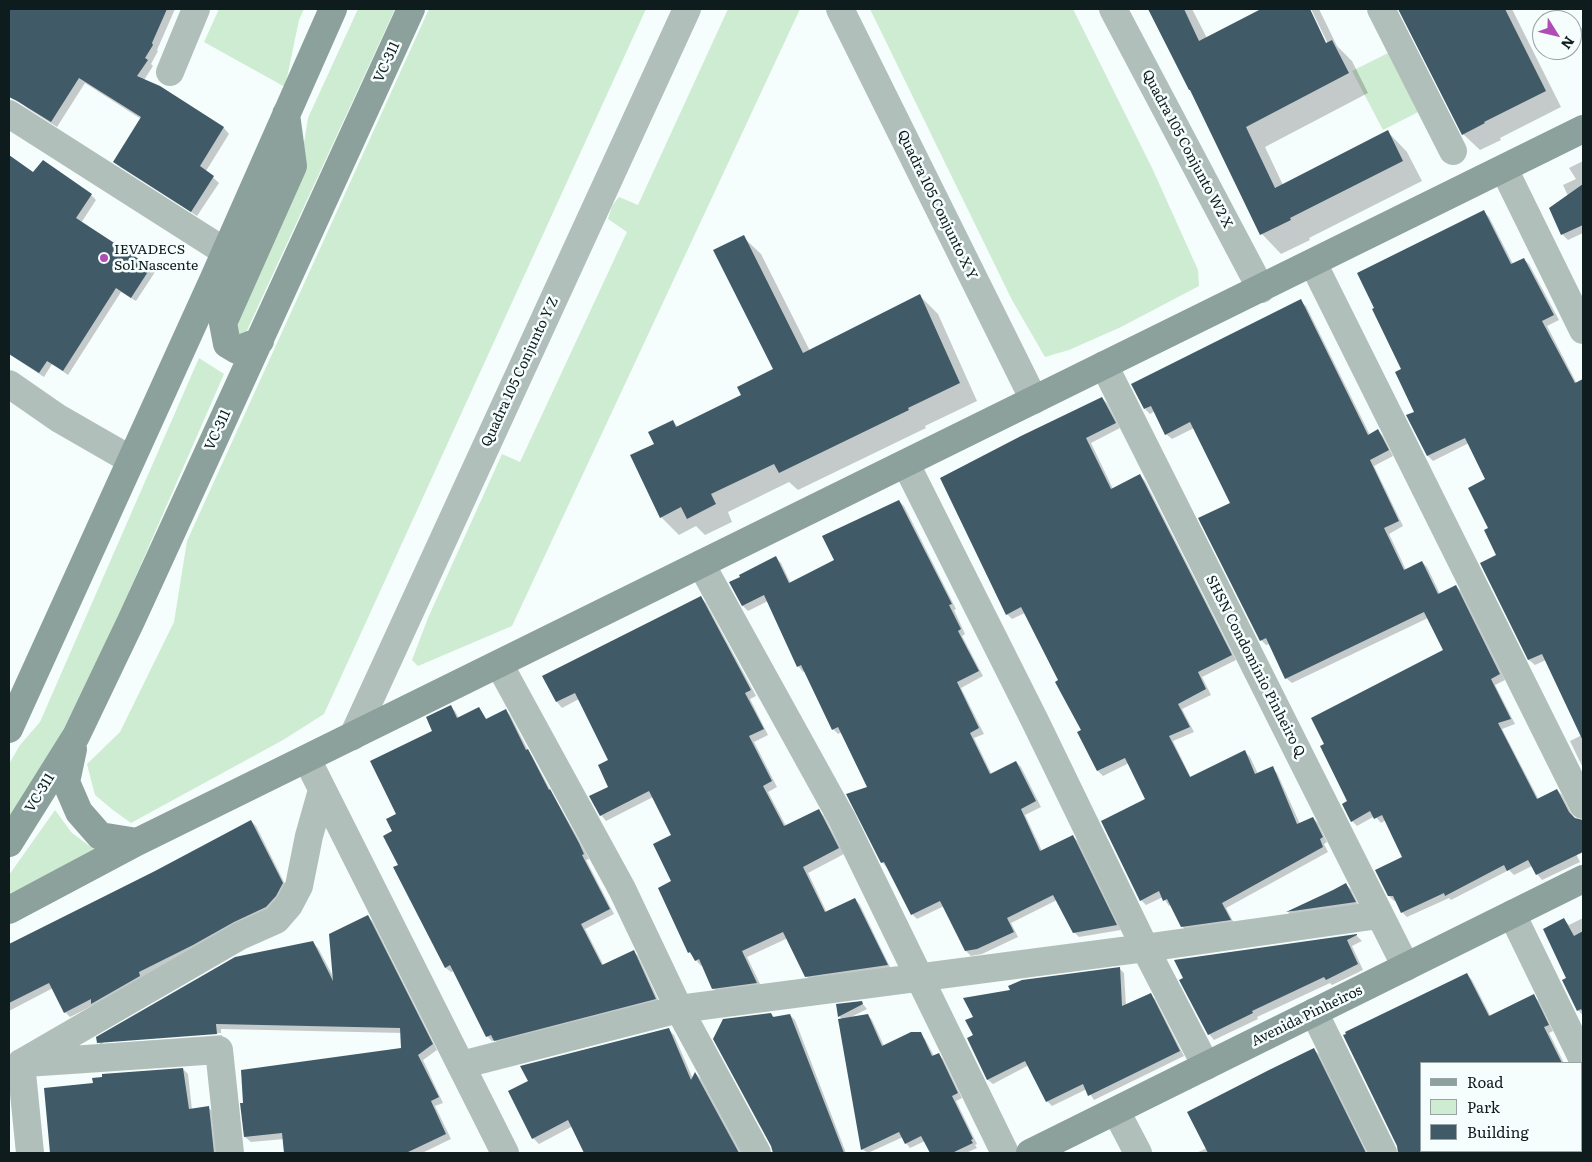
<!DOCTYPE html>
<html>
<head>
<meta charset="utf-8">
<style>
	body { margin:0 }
	#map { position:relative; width:1592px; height:1162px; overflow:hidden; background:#f6fdfd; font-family:Literata,serif }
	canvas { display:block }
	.frame { position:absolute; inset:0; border:10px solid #0f1c1d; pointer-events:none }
	.legend { position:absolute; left:1420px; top:1062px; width:162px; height:90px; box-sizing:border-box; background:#f6fdfd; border:1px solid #9aa3a3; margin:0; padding:6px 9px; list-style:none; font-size:15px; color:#0f1c1d }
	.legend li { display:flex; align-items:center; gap:10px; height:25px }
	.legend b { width:25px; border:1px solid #9aa3a3 }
	.north { position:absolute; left:1532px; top:10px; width:50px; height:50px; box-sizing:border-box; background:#f6fdfd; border:1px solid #9aa3a3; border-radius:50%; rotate:126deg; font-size:14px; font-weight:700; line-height:20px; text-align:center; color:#0f1c1d }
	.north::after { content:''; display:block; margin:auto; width:18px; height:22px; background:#b04db4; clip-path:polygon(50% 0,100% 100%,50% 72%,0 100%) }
</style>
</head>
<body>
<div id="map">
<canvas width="1592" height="1162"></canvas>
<div class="frame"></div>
<ul class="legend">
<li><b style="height:6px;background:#8ca19b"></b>Road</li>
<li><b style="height:14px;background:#cdecd2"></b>Park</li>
<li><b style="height:14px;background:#405b67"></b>Building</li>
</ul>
<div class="north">N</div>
</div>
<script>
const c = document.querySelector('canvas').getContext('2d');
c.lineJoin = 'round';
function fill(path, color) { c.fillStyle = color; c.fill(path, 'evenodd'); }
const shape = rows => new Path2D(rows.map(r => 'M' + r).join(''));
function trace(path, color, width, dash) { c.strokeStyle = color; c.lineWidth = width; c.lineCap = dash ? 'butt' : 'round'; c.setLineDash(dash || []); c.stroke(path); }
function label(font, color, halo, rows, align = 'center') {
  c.font = font + ' Literata,serif'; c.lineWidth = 5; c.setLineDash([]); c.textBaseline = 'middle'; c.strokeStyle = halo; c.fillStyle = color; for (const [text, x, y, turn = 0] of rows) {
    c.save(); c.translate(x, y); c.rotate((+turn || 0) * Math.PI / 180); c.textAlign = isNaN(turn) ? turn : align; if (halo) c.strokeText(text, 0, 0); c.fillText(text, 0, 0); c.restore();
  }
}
fill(shape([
	[219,9,304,9,299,20,285,87,204,42],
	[358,9,395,9,243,339,231,330,297,186,308,118],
	[429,9,646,9,324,714,283,740,131,823,113,810,95,795,87,764,120,732,174,622,187,541],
	[728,9,800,9,512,626,418,666,412,660,428,618,502,454,520,462,627,232,608,219,612,206,619,197,638,205],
	[870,9,1073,9,1153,170,1198,270,1199,286,1121,327,1069,350,1045,357,1012,300],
	[1398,48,1428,107,1383,130,1352,71],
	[199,358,224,374,104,649,50,756,9,819,9,764,20,745,40,722],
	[55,810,72,833,95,850,9,894,9,875]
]), '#cdecd2');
fill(shape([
	[9,9,175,9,157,50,158,51,151,64,153,66,144,80,159,87,224,128,229,134,206,171,219,183,197,216,120,167,114,161,141,119,85,83,57,127,27,108,9,92,9,88,20,70,9,64],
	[1149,9,1192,9,1207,38,1263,9,1308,9,1328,49,1330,48,1311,9,1319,9,1337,46,1352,61,1368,93,1265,147,1283,185,1388,132,1407,152,1422,181,1309,238,1310,240,1281,254,1262,234,1193,93,1190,90],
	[1400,9,1512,9,1561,107,1500,138,1501,140,1480,150,1463,134],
	[1583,27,1583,36,1580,29],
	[9,157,34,174,91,195,96,200,81,223,150,268,155,272,136,301,121,292,68,375,52,364,44,377,9,354],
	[1583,161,1583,233,1568,240,1563,235,1550,209,1568,196,1563,185,1576,179,1569,168],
	[1484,212,1489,217,1513,264,1523,259,1529,264,1559,320,1547,326,1577,384,1583,381,1583,768,1570,741,1582,735,1546,660,1535,665,1529,660,1482,563,1498,555,1490,528,1487,480,1469,443,1433,461,1428,456,1408,416,1415,412,1402,370],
	[743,237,761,254,810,351,920,296,938,314,977,401,925,426,926,428,798,490,789,482,728,512,732,522,705,535,696,526,679,535,661,517,655,444,673,421,678,427,742,396,775,370],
	[1300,301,1306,306,1370,435,1378,431,1383,436,1393,456,1374,466,1403,526,1389,534,1406,570,1422,562,1427,567,1440,594,1456,586,1461,591,1505,680,1495,685,1515,724,1502,729,1539,800,1557,790,1562,795,1574,819,1583,821,1583,842,1573,847,1580,862,1542,880,1537,874,1532,866,1514,875,1509,870,1451,900,1449,898,1407,917,1402,912,1396,901,1394,901,1389,896,1404,857,1386,820,1381,823,1375,816,1357,826,1352,821,1349,802,1445,651,1428,618,1292,683,1286,678,1270,644,1266,645,1261,640,1232,504,1194,428,1172,439,1166,434,1155,411,1150,414,1145,409],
	[1102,398,1107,403,1120,428,1091,443,1113,489,1140,476,1145,481,1236,660,1202,677,1211,695,1182,709,1194,732,1173,741,1191,778,1245,752,1250,757,1258,774,1272,768,1277,773,1300,824,1313,818,1318,823,1327,842,1324,844,1328,852,1226,908,1235,925,1187,932,1182,926,1171,904,1169,906,1163,897,1146,905,1141,900,1146,800,1129,763,1103,776,1098,771,1079,732,1082,730,1059,681,1025,613,1012,619,1007,614],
	[899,501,904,506,956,609,954,610,965,634,962,636,983,676,961,688,984,734,974,738,992,775,1016,762,1021,767,1041,807,1025,815,1042,851,1072,836,1078,841,1121,930,1079,937,1074,932,1057,900,1011,923,1018,937,982,954,971,956,966,951,944,906,917,919,912,914,887,868,882,862,868,787,842,732,838,734,833,729,805,671,803,672,798,666,768,601,748,611,743,606,731,583,776,558,781,563,791,584,836,561],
	[700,597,706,603,756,696,750,699,768,735,754,742,777,787,768,792,786,826,818,810,824,816,844,854,808,873,827,913,855,899,860,905,892,971,812,982,806,976,788,938,747,957,762,988,719,994,713,988,703,965,701,966,689,952,672,882,672,836,653,797,606,821,601,815,610,787,610,761,579,699,562,708,557,702,544,677],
	[450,706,455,711,459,718,479,708,487,720,505,710,510,715,529,752,532,756,552,793,584,849,589,859,586,860,614,914,585,929,604,966,633,951,638,956,660,1004,500,1045,495,1040,492,1041,487,1036,454,971,451,972,446,968,400,865,394,831,398,815,434,731],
	[251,821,256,826,287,888,281,901,97,1008,94,1005,70,1017,65,1012,53,988,9,1011,9,946,176,862],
	[1346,885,1351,889,1359,906,1292,917,1288,913],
	[368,916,373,922,437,1050,423,1060,443,1103,435,1106,451,1139,422,1153,285,1153,284,1139,251,1142,245,1137,245,1104,403,1049,402,1033,221,1029,221,1033,105,1041,102,1044,222,1035,222,1039,104,1047,98,1042,313,943,318,948,335,980],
	[1583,918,1583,1016,1578,1010,1568,978,1564,920,1569,925],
	[1356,935,1362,941,1352,946,1363,970,1332,985,1330,983,1257,1017,1258,1019,1214,1040,1209,1034,1181,981],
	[1119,968,1124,973,1126,1006,1150,995,1155,999,1184,1056,1094,1100,1087,1089,1052,1106,1047,1101,1029,1065,993,1084,988,1080,968,1039,975,1036,975,1017,1011,991],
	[1467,974,1472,980,1491,1017,1533,996,1539,1001,1553,1031,1549,1033,1564,1063,1421,1063,1421,1151,1453,1151,1446,1153,1400,1153,1398,1146,1345,1036],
	[861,1002,867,1009,851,1017,868,1015,872,1020,884,1046,920,1034,925,1039,934,1056,938,1054,943,1059,962,1098,956,1101,977,1144,975,1145,977,1148,966,1153,931,1153,925,1141,910,1148,906,1143,903,1137,868,1153,862,1149,842,1019,839,1016],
	[771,1014,775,1018,790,1015,795,1020,846,1153,778,1153,773,1144],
	[668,1029,674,1035,693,1079,696,1074,701,1079,741,1153,585,1153,573,1126,539,1144,533,1138],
	[1314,1050,1320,1055,1367,1153,1196,1153,1207,1148],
	[183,1069,188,1074,192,1110,209,1108,214,1113,218,1153,53,1153,45,1089,94,1084],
	[1581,1097,1583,1102,1583,1153,1491,1153,1495,1151,1581,1151]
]), '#0003');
fill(shape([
	[9,9,167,9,152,43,153,45,145,58,148,60,137,76,160,86,224,127,200,166,214,176,191,212,113,162,141,117,79,78,51,122,17,101,9,97],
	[1148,9,1184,9,1199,41,1261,9,1310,9,1326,43,1332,40,1349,73,1246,127,1275,188,1388,130,1403,161,1290,218,1291,220,1260,235,1190,90,1189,90],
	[1398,9,1505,9,1546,91,1484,122,1485,123,1462,135],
	[9,155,33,172,43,160,92,194,76,218,151,267,131,298,116,288,63,371,47,361,39,373,9,354],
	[1583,184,1583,225,1561,235,1549,208],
	[1484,210,1511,264,1524,258,1554,315,1542,321,1575,383,1583,379,1583,741,1542,654,1528,660,1480,563,1496,555,1484,530,1488,528,1468,488,1485,479,1465,438,1427,456,1406,415,1414,412,1395,372,1401,369,1372,309,1374,308,1357,273],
	[744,235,803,353,920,294,960,383,908,408,909,410,779,473,774,464,711,494,716,504,687,519,681,507,660,518,630,455,654,444,648,432,673,420,676,427,741,395,737,387,773,369,713,250],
	[1301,299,1368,435,1378,429,1389,450,1370,460,1399,521,1384,528,1404,570,1422,561,1438,594,1456,585,1500,674,1491,679,1511,719,1498,723,1537,799,1557,789,1569,812,1575,818,1583,820,1583,852,1536,875,1528,860,1507,871,1504,865,1445,896,1444,893,1401,913,1393,896,1388,896,1375,870,1402,857,1382,815,1374,819,1370,811,1351,822,1342,804,1347,801,1320,746,1324,744,1311,718,1443,650,1424,612,1285,679,1266,638,1260,641,1198,518,1230,503,1190,422,1165,435,1151,406,1144,409,1131,384],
	[1102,397,1116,423,1086,438,1111,489,1140,474,1232,655,1198,672,1206,689,1178,704,1190,727,1169,736,1190,777,1245,750,1255,774,1273,766,1297,824,1313,817,1323,837,1320,839,1323,847,1222,903,1231,920,1181,927,1167,899,1163,901,1159,891,1140,901,1101,821,1145,799,1125,758,1097,771,1077,732,1081,730,1055,682,1058,680,1021,607,1006,615,940,478,1021,436],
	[899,500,952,604,949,605,961,629,958,631,979,671,957,682,979,728,970,733,990,774,1016,761,1036,801,1021,809,1040,851,1073,835,1117,925,1073,933,1053,895,1007,918,1014,932,977,949,965,951,940,901,911,915,884,862,881,863,846,794,867,787,838,727,832,730,801,665,797,667,764,595,742,606,729,582,740,577,739,575,776,556,789,583,834,560,822,536],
	[701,596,751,690,745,693,764,729,749,736,772,781,763,786,784,826,819,809,839,848,803,867,825,912,855,898,888,965,805,977,783,932,742,951,757,983,712,989,699,959,695,961,690,952,688,953,658,888,671,881,653,844,671,835,649,791,600,816,589,796,608,787,598,765,608,760,575,693,556,702,542,676],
	[451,705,457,718,479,707,486,719,506,709,526,750,528,749,549,790,550,789,579,843,584,854,582,855,610,909,581,924,602,965,634,950,656,999,494,1041,491,1035,486,1037,450,965,445,968,393,867,398,865,383,836,392,831,386,819,396,814,370,761,432,731,426,717],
	[251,820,283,883,276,896,266,907,234,922,193,945,139,972,140,976,91,1004,91,999,64,1013,49,983,9,1003,9,944,155,871],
	[1346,883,1356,902,1286,912,1333,890],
	[368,915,433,1044,418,1055,439,1097,431,1101,446,1134,406,1153,284,1153,282,1133,244,1137,240,1103,243,1103,241,1070,401,1048,400,1028,216,1024,217,1034,97,1043,96,1037,235,957,313,941,333,981,329,934],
	[1564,918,1574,936,1583,931,1583,1013,1581,1009,1577,1011,1562,980,1566,978,1543,929],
	[1357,934,1357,935,1347,940,1358,964,1326,980,1324,977,1252,1011,1253,1013,1208,1035,1179,980,1183,978,1174,960],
	[1120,967,1122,1006,1151,993,1180,1051,1088,1096,1083,1084,1046,1102,1025,1061,987,1080,967,1038,973,1035,965,1020,973,1017,963,998,1010,990,1008,986,1022,980],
	[1467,973,1489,1016,1534,994,1549,1025,1544,1027,1562,1063,1421,1063,1421,1153,1398,1153,1397,1146,1343,1035,1346,1034,1345,1032],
	[862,1001,863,1004,838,1017,836,1004],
	[771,1013,773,1017,790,1014,844,1153,773,1153,771,1146,713,1039,723,1019],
	[868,1014,882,1046,911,1032,921,1032,932,1056,939,1053,958,1093,952,1096,973,1139,971,1140,973,1143,952,1153,930,1153,921,1136,905,1144,899,1132,861,1150,838,1019],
	[669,1028,691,1080,695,1072,739,1153,584,1153,568,1120,532,1139,508,1091,528,1081,520,1066],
	[1314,1048,1366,1153,1208,1153,1187,1112,1269,1070],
	[183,1068,189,1109,209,1106,214,1153,50,1153,44,1088,93,1083,92,1078,102,1077,102,1074]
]), '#405b67');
trace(shape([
	[840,9,1034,400],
	[1113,9,1261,289],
	[1381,9,1453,151],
	[170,72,196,9],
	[9,114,224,251],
	[1504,169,1583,330],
	[1313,263,1583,805],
	[1104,365,1406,967],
	[9,384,58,418,131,460],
	[906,464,1035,721,1145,948,1206,1066],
	[701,564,842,819,1005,1153],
	[499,664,622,889,679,1009,757,1153],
	[353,736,687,9],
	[307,759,505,1153],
	[1512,914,1583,1060],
	[1314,1012,1383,1153],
	[21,1063,240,936,276,920,289,905,299,886,309,836,322,790],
	[21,1063,30,1153],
	[26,1063,219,1050,230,1153],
	[461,1065,679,1009,1145,948,1379,915],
	[1116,1111,1138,1153]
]), '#b1bfba', 28);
trace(shape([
	[260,341,237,350,227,344,223,323,293,166,286,114],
	[9,729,214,278,333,9],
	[73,749,66,782,79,812,100,836,137,842],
	[9,843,76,736,131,621,411,9],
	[9,910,137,842,1583,129],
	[1030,1153,1583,879]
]), '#8ca19b', 28);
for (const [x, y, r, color] of [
	[104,258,5,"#b04db4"]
]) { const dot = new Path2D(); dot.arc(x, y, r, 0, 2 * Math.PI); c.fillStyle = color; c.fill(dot); trace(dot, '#f6fdfd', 2); }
label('14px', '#0f1c1d', '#f6fdfd', [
	["VC-311",387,62,-65],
	["Quadra 105 Conjunto W2 X",1187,149,62],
	["Quadra 105 Conjunto X Y",937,205,64],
	["Quadra 105 Conjunto Y Z",520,372,-65],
	["VC-311",218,430,-65],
	["SHSN Condomínio Pinheiro Q",1255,666,63],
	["VC-311",40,793,-58],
	["Avenida Pinheiros",1307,1016,-26]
]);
label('14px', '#0f1c1d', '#f6fdfd', [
	["IEVADECS",114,250],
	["Sol Nascente",114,266]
], 'left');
</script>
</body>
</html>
